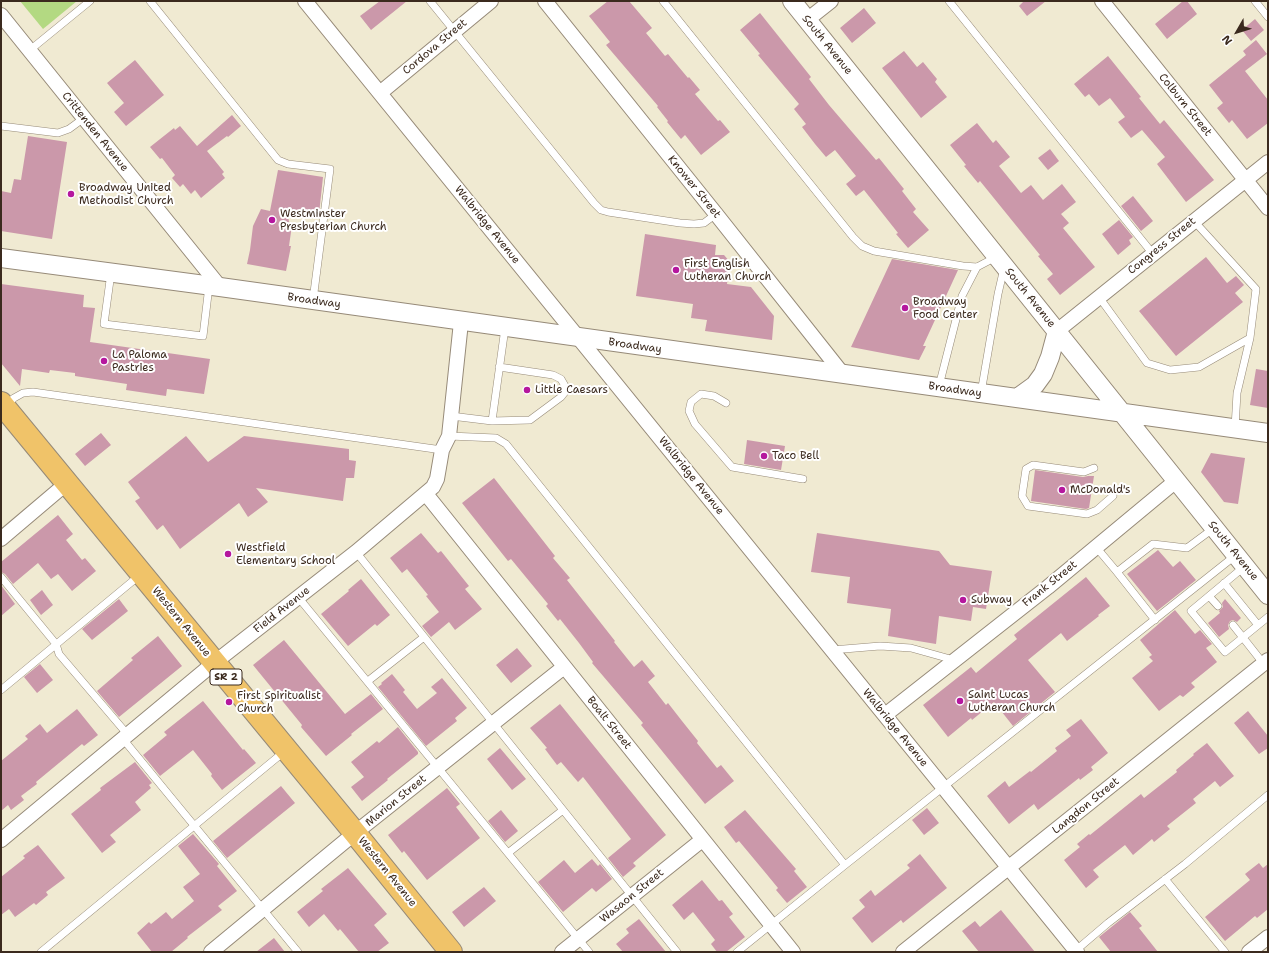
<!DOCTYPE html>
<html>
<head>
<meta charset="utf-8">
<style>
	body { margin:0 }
	#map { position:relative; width:1269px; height:953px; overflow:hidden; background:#f0ead2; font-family:"Shantell Sans",sans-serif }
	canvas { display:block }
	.frame { position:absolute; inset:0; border:2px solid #3b2a1e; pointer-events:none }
	.north { position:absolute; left:1217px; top:12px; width:40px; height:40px; -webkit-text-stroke:3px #fff; paint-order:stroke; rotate:231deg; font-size:11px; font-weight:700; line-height:16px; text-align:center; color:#3b2a1e }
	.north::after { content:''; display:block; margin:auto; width:14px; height:18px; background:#3b2a1e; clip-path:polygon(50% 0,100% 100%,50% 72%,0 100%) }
</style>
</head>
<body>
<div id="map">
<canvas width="1269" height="953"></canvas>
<div class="frame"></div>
<div class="north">N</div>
</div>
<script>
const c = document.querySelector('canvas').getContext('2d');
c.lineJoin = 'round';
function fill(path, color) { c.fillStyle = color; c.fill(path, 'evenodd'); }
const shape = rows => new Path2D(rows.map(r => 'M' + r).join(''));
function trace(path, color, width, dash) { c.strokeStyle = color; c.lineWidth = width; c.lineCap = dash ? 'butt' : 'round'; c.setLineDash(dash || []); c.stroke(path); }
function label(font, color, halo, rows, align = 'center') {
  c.font = font + ' "Shantell Sans",sans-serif'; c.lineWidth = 4; c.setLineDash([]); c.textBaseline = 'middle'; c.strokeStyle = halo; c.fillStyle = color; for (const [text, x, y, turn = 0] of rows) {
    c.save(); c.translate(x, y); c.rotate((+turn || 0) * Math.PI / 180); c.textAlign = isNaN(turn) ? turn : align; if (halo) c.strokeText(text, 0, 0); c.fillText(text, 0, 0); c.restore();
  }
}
fill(shape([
	[20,1,77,1,43,29]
]), '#b3d982');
fill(shape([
	[380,1,407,1,371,30,360,16],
	[608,1,629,1,652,28,646,33,665,56,668,54,688,78,689,77,700,90,695,94,718,121,720,120,730,132,701,155,685,135,681,139,667,122,668,121,657,107,658,106,606,45,610,42,589,16],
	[1024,1,1046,1,1027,16,1019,6],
	[1183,1,1187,1,1197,14,1167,39,1155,24],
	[864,8,876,23,852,43,840,28],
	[760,13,811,77,809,79,829,105,876,160,879,158,904,189,902,191,916,209,913,212,929,230,908,248,896,234,898,233,864,190,856,196,846,184,856,176,835,150,826,157,815,144,802,127,806,124,794,109,799,104,758,55,760,54,740,30],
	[1255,19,1264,30,1251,41,1242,30],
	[1256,40,1267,54,1245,71,1268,100,1268,123,1247,139,1232,120,1229,123,1217,108,1223,103,1209,85,1246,55,1243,51],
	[904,51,917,67,923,62,937,79,935,82,947,97,921,118,882,68],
	[1108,56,1141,97,1139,98,1160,124,1164,120,1214,180,1186,202,1157,164,1165,157,1142,130,1131,138,1118,122,1125,117,1110,98,1099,106,1089,94,1085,97,1074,84],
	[135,60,164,95,126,126,114,112,124,103,107,83],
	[232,115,241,126,228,137,227,136,207,151,224,172,222,174,225,178,201,198,195,190,191,194,183,184,180,187,172,178,175,175,162,158,160,159,150,147,174,128,175,130,180,126,197,146],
	[977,123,993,143,996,140,1010,157,999,166,1021,193,1031,185,1043,200,1062,184,1076,202,1061,214,1069,223,1063,228,1095,267,1060,295,1047,279,1053,274,1038,256,1040,255,980,181,978,183,964,166,966,165,950,145],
	[28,136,67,142,52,239,1,231,1,191,11,193,14,179,21,180],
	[1050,149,1059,161,1048,170,1038,158],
	[278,170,323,177,319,214,287,211,291,232,289,246,291,246,286,271,247,264,250,250,253,226,261,209,270,211],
	[1133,196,1153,221,1141,231,1121,206],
	[1119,220,1133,237,1129,240,1131,244,1118,255,1102,234],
	[645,234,716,245,715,255,724,255,730,262,727,284,751,287,774,316,772,340,705,331,707,320,691,318,693,304,636,296],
	[1206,257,1227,283,1236,276,1244,285,1235,293,1243,302,1176,356,1139,311],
	[892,259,958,270,923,346,926,346,919,360,851,347],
	[1,284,84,295,83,307,95,308,90,342,210,359,204,394,167,389,166,396,126,390,127,384,75,376,75,373,50,370,49,373,22,369,20,386,1,363],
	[1256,369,1268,371,1268,408,1250,405],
	[101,433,111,445,85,466,75,454],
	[186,436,208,462,244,436,349,449,349,460,356,461,354,478,346,478,343,501,256,488,268,502,248,517,239,503,180,549,163,525,157,530,135,501,140,498,128,482],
	[747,440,785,446,781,470,744,464],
	[1211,453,1245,458,1238,504,1224,502,1201,472],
	[1035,470,1083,477,1088,476,1094,476,1089,508,1086,509,1031,501],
	[494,478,555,556,553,558,570,578,567,580,615,641,614,642,634,667,642,660,655,676,648,682,666,705,668,703,682,721,698,741,697,743,717,768,721,765,734,781,705,804,641,725,643,723,592,663,593,662,579,643,560,619,558,621,546,606,548,604,511,559,508,561,462,503],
	[58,515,73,534,66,540,82,560,85,558,96,571,72,591,58,574,51,579,38,563,13,584,5,574,1,572,1,562],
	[421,533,438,553,441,551,469,586,465,589,482,609,455,630,449,622,431,637,422,626,439,612,426,596,428,595,407,569,402,573,390,558],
	[817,533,939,551,950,565,992,571,986,609,973,607,971,621,939,616,936,644,888,636,891,609,847,603,850,577,811,572],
	[1158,550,1173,567,1180,561,1196,580,1157,611,1127,574],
	[1086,577,1110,606,1098,615,1099,616,1067,641,1061,633,1028,660,1055,692,1013,726,994,702,972,720,971,718,948,737,923,705,971,667,976,673,1017,639,1014,635],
	[361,579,390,615,377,626,375,624,348,646,321,614,349,591,348,590],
	[1,585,15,604,1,616],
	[42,590,53,605,41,615,30,600],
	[119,599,128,611,92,640,82,629],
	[1225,599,1241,618,1237,622,1233,620,1230,621,1228,625,1229,629,1219,637,1208,623,1220,613,1219,611,1223,607,1222,603],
	[1175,610,1195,634,1200,630,1212,644,1206,648,1217,662,1191,683,1195,687,1183,697,1180,695,1159,711,1132,678,1153,661,1149,657,1152,655,1140,640],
	[158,636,182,666,119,717,97,691,133,660,131,658],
	[284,640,345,714,371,694,383,709,351,734,352,735,326,756,301,727,302,725,253,665],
	[517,648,532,666,511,683,496,665],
	[40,664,53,680,37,693,24,677],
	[392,674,405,690,403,692,417,709,437,693,431,687,442,678,467,708,455,718,457,721,426,746,378,687,382,684,381,683],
	[203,701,243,750,244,749,256,763,222,790,211,776,212,774,193,750,160,776,143,755,167,735,164,732],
	[560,704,666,835,633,863,636,866,623,877,608,858,631,839,583,777,578,782,561,762,557,765,545,749,547,748,530,728],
	[77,709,98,735,84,746,82,744,36,782,37,784,21,796,24,800,11,810,8,805,1,811,1,761,28,739,25,736,40,724,47,733],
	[1248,711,1268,736,1268,748,1259,754,1234,723],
	[1081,719,1108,753,1091,767,1093,770,1080,780,1079,778,1038,810,1034,804,1009,824,987,796,1005,781,1009,787,1030,771,1031,772,1057,751,1055,748,1071,736,1066,730],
	[398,727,418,752,418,754,387,779,388,780,362,801,351,787,364,777,351,762,377,741,379,743],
	[1207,743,1234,776,1220,787,1215,781,1193,799,1196,803,1167,826,1170,829,1154,842,1152,839,1133,855,1125,845,1093,870,1099,877,1086,888,1064,860,1080,847,1077,844,1089,834,1090,835,1141,794,1144,798,1177,772,1176,770,1194,755,1193,754],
	[500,748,526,779,512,790,487,759],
	[135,762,152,783,149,785,151,788,135,802,141,810,110,835,116,842,102,853,71,814,101,790,100,788],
	[281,786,295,803,227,858,213,841],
	[447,788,460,804,456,807,480,838,427,880,404,851,402,853,388,835],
	[927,808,939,823,924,835,912,820],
	[501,810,518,831,505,842,488,821],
	[745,810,796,869,794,871,807,887,787,903,776,890,778,888,764,871,739,841,736,843,724,827],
	[193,834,219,864,217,866,237,891,218,906,222,910,187,937,188,938,171,952,152,952,137,933,149,922,151,924,166,912,172,919,194,901,183,887,200,874,178,846],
	[38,845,65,878,46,892,48,895,36,905,34,903,15,917,9,909,1,915,1,877,25,858,23,856],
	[920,854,947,888,903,923,901,920,872,943,852,918,865,907,859,900,871,890,875,896,910,868,907,865],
	[592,859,598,866,600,864,612,879,596,892,592,888,563,912,538,882,564,860,575,873],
	[1259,863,1263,868,1268,864,1268,909,1257,918,1255,916,1225,941,1205,917,1250,880,1245,874],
	[348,868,387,914,374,925,389,943,377,952,359,952,340,929,338,931,324,914,309,927,297,912,323,891,321,889],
	[702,880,719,901,722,900,733,914,729,917,745,937,726,952,717,952,711,944,715,940,693,912,684,920,672,905],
	[484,887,496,901,464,927,452,912],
	[1001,910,1035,952,979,952,962,931,975,921,980,927],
	[1130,912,1142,926,1139,928,1158,952,1111,952,1099,937],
	[639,919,666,952,623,952,616,944,629,933,626,929],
	[274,938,285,952,256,952]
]), '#cb98aa');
const service = shape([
	[150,1,278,160,288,164,330,169,313,300],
	[430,1,594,203,601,210,608,212,680,223,694,224,704,223,716,214],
	[663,1,853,237,862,246,874,251,963,266,977,267,996,257],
	[949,1,1153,254],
	[1255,1,1268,17],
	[30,50,90,1],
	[1,126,58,133,69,129,84,118],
	[111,273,104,324,203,336,209,286],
	[1099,297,1147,363,1170,370,1199,367,1250,338,1256,289,1194,221],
	[939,386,962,296,977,267],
	[981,393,998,294,1004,268],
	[726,403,714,396,701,394,691,402,689,411,695,424,732,467,803,479],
	[6,405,14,398,23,393,33,392,442,450],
	[451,416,492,421,505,328],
	[492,421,530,420,561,397,565,392,565,386,561,379,553,375,499,367],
	[1235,428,1237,393,1250,338],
	[449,436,496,438,506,444,845,865],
	[1094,468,1084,472,1033,465,1026,469,1022,496,1028,506,1087,514,1097,510,1113,496],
	[1096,547,1117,572],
	[356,552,677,952],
	[1245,566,1191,611,1225,652,1268,617],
	[1,577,56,644,59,654,128,735],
	[1224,583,1258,625],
	[1209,596,1218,606],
	[298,597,589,952],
	[1155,620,1117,572,1153,544,1187,548,1214,528],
	[1233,625,1263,663],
	[832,650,880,646,911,648,954,660],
	[368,681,424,637],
	[1,690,140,575],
	[123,739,298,952],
	[508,853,563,810],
	[1165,879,1225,952],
	[41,952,285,751],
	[737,952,845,865,1236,555],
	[1074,952,1108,923,1185,864,1268,795]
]);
const minor = shape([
	[305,1,1077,952],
	[545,1,716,214,842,373],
	[1102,1,1268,208],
	[1,15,220,287],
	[807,20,831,1],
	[380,93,491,1],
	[1057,331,1268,162],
	[426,494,793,952],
	[1,539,67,483],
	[885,715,1048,587,1177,480],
	[1,840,214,663,356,552,433,487,437,479,442,450,449,436,461,322],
	[211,952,355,833,564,667],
	[562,952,702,840],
	[903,952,1268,660],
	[1249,952,1268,937]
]);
const tertiary = shape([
	[792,1,1268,595],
	[1,258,220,287,1268,433],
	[1017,398,1035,385,1043,374,1050,357,1057,331]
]);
const primary = shape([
	[1,403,355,833,451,952]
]);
trace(service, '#968a78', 8);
trace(minor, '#968a78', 16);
trace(tertiary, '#968a78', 20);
trace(primary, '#968a78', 24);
trace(service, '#fff', 7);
trace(minor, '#fff', 14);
trace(tertiary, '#fff', 18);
trace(primary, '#f0c369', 22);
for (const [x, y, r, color] of [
	[71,194,4,"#b5179e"],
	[272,220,4,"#b5179e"],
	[676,270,4,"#b5179e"],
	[905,308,4,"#b5179e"],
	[104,361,4,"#b5179e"],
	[527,390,4,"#b5179e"],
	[764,456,4,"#b5179e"],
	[1062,490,4,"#b5179e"],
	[228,554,4,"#b5179e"],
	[963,600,4,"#b5179e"],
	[960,701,4,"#b5179e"],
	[229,702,4,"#b5179e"]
]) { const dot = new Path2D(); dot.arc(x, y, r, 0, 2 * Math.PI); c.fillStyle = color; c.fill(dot); trace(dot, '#fff', 1.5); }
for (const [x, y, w] of [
	[226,677,32]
]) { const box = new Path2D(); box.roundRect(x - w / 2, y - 8, w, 16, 3); c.fillStyle = '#fff'; c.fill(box); trace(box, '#3b2a1e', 1); }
label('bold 10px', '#3b2a1e', null, [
	["SR 2",226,677]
]);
label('11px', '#3b2a1e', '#fff', [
	["South Avenue",827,45,51],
	["Cordova Street",435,47,-40],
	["Colburn Street",1185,105,51],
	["Crittenden Avenue",95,132,51],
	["Knower Street",694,187,51],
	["Walbridge Avenue",487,225,51],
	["Congress Street",1162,246,-39],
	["South Avenue",1030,298,51],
	["Broadway",314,301,8],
	["Broadway",635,346,8],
	["Broadway",955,390,8],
	["Walbridge Avenue",691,476,51],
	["South Avenue",1233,551,51],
	["Frank Street",1050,584,-39],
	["Field Avenue",282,610,-38],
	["Western Avenue",181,622,51],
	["Boalt Street",609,723,51],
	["Walbridge Avenue",895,728,51],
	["Marion Street",396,801,-39],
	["Langdon Street",1086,806,-39],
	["Western Avenue",387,872,51],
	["Wasaon Street",632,896,-39]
]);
label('11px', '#3b2a1e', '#fff', [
	["Broadway United",79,188],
	["Methodist Church",79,201],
	["Westminster",280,214],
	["Presbyterian Church",280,227],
	["First English",684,264],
	["Lutheran Church",684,277],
	["Broadway",913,302],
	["Food Center",913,315],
	["La Paloma",112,355],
	["Pastries",112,368],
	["Little Caesars",535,390],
	["Taco Bell",772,456],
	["McDonald's",1070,490],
	["Westfield",236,548],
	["Elementary School",236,561],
	["Subway",971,600],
	["Saint Lucas",968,695],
	["Lutheran Church",968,708],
	["First Spiritualist",237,696],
	["Church",237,709]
], 'left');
</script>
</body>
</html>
